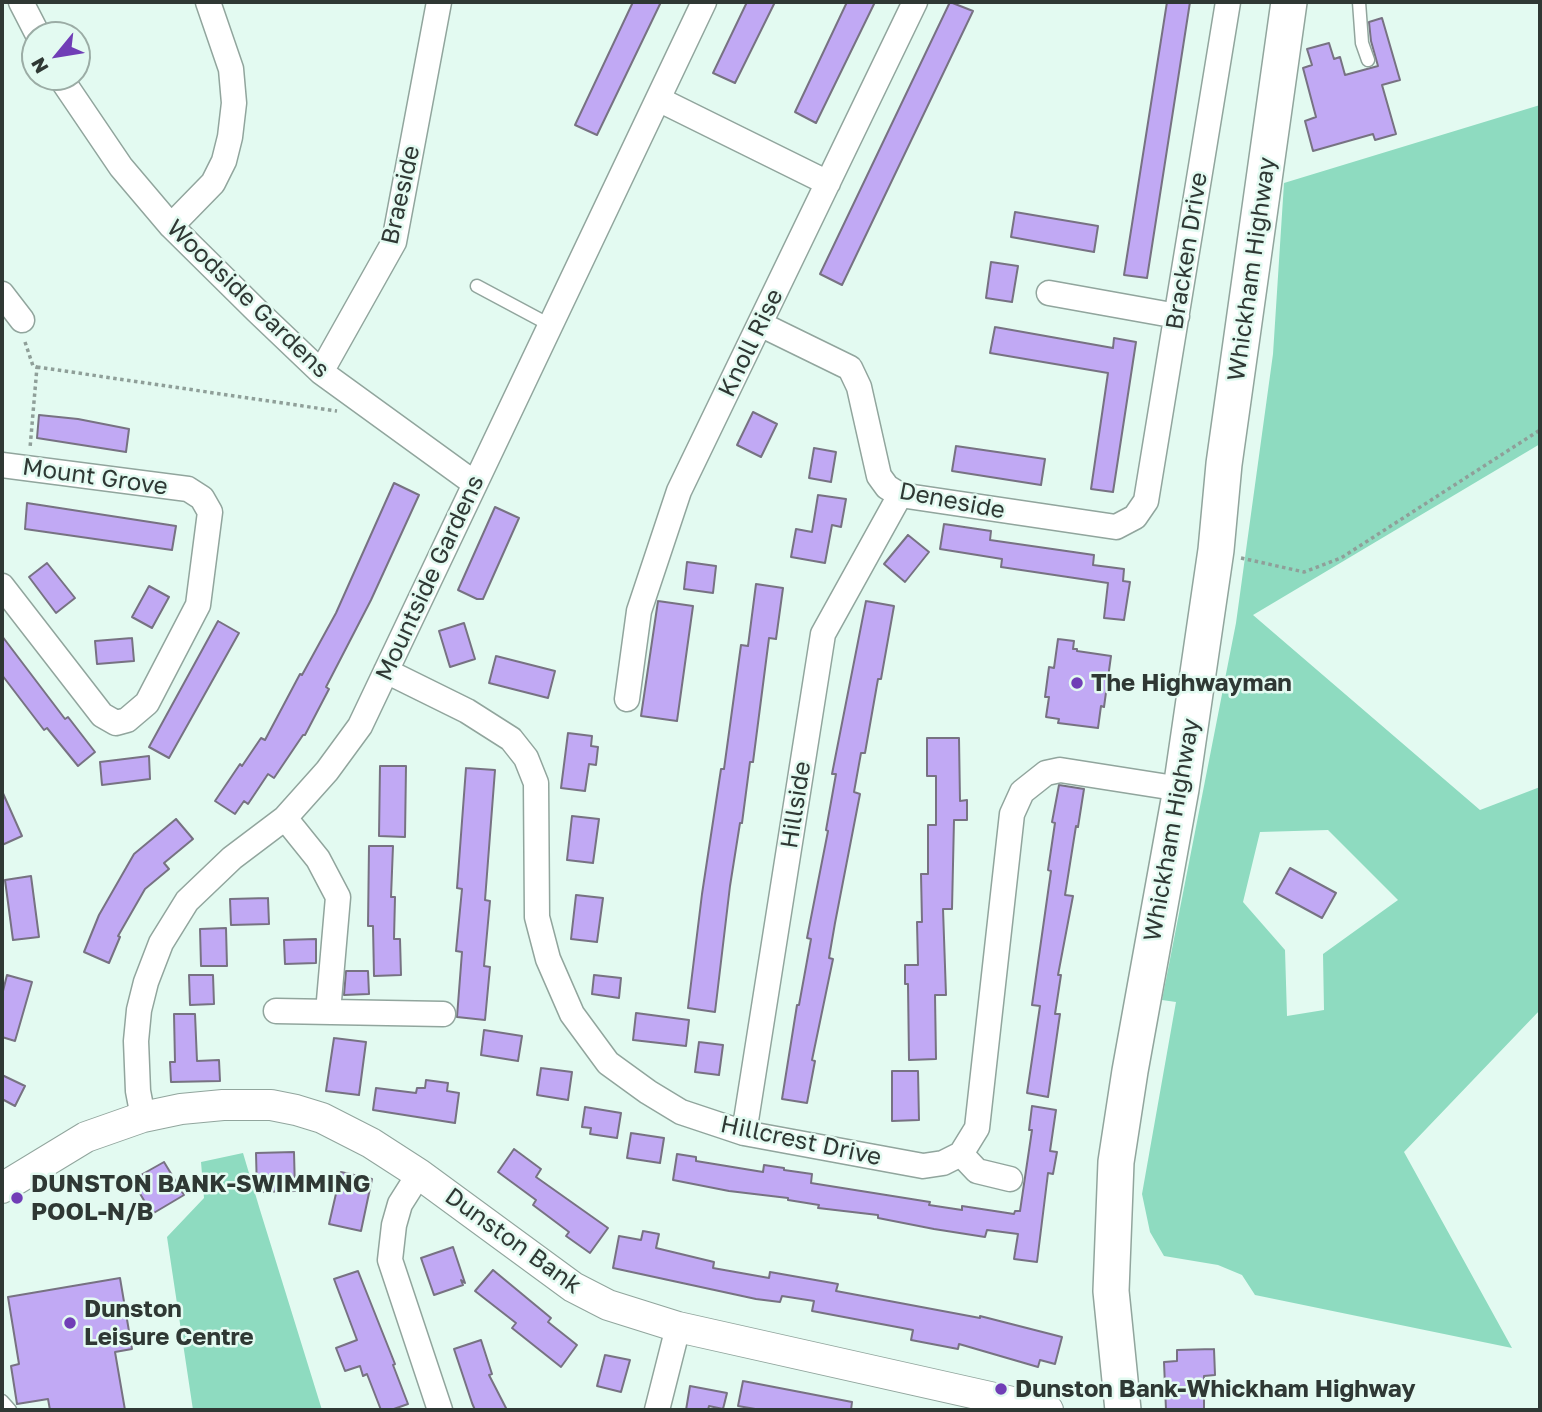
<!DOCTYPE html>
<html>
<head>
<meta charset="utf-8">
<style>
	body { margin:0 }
	#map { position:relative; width:1542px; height:1412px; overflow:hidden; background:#e3faf1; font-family:"Golos Text",sans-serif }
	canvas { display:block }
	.frame { position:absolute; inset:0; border:4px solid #2f3834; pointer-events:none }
	.north { position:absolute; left:21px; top:21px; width:70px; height:70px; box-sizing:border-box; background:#e3faf1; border:2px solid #9baca5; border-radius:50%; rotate:240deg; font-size:19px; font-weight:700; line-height:28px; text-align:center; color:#2f3834 }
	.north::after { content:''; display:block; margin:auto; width:24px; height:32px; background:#703eb6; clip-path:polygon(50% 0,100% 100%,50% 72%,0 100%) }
</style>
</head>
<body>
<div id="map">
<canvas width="1542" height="1412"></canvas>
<div class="frame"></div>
<div class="north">N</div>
</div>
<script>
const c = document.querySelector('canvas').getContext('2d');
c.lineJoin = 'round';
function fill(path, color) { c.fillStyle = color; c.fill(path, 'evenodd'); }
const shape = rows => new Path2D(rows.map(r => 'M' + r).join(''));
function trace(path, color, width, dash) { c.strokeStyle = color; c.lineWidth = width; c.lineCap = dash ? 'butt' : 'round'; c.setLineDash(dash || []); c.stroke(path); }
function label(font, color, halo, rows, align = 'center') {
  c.font = font + ' "Golos Text",sans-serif'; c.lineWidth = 5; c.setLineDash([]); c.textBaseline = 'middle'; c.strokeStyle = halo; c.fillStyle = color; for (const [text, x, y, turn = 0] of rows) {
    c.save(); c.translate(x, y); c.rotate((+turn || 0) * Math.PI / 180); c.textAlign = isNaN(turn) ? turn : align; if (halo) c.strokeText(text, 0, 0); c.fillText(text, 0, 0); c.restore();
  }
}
fill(shape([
	[1540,105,1540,444,1253,615,1480,810,1540,787,1540,1010,1404,1152,1512,1348,1255,1295,1242,1275,1218,1265,1164,1256,1150,1232,1142,1194,1176,1002,1162,1000,1236,623,1273,354,1284,183],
	[1328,830,1398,900,1323,954,1324,1010,1287,1016,1285,950,1243,902,1260,832],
	[243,1153,260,1210,322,1410,193,1410,167,1237,204,1198,201,1162]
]), '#8edbc0');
const building = shape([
	[633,2,661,2,597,135,575,125,633,2],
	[747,2,775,2,735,83,713,73,747,2],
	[847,2,875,2,816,123,795,112,847,2],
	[950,2,973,11,842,285,820,274,950,2],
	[1167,2,1190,2,1147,278,1124,275,1167,2],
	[1382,18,1400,80,1382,85,1396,134,1375,140,1373,134,1313,151,1305,121,1316,117,1303,68,1312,65,1307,49,1329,43,1334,59,1340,57,1345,75,1378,66,1371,41,1369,22,1382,18],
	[1015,212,1098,226,1094,252,1011,237,1015,212],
	[991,262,1018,266,1012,302,986,298,991,262],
	[995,327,1113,348,1114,338,1136,342,1113,492,1091,489,1108,373,990,353,995,327],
	[753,412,777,424,761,457,737,445,753,412],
	[39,415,78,419,129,429,126,452,37,438,39,415],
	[956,446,1045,459,1041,485,952,471,956,446],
	[814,448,836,452,831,482,809,478,814,448],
	[394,483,419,495,371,600,326,687,329,689,305,735,303,735,274,778,268,774,248,804,244,801,235,814,215,801,240,764,242,766,261,738,265,740,300,674,302,675,336,613,394,483],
	[818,495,846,499,841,527,832,525,825,563,791,557,796,529,812,532,818,495],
	[27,503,176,526,172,550,25,529,27,503],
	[495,507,519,518,483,599,477,599,458,590,495,507],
	[944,524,991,531,990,540,1094,555,1093,565,1124,569,1123,581,1130,582,1124,620,1104,618,1108,583,1001,567,1002,559,940,549,944,524],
	[908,535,929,552,905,582,884,564,908,535],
	[687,562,716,566,713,593,684,589,687,562],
	[47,563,75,598,56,613,29,577,47,563],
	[756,584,783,588,776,639,769,638,753,762,750,762,742,823,740,823,730,886,715,1012,688,1008,702,894,721,769,724,769,741,645,748,646,756,584],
	[149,586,169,597,152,628,132,617,149,586],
	[658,601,693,606,677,721,641,716,658,601],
	[866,601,894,606,881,679,878,679,865,753,861,753,854,792,860,794,835,923,829,958,833,959,812,1060,815,1061,807,1103,782,1099,797,1005,799,1005,811,939,807,938,828,831,826,830,836,774,832,774,866,601],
	[218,621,239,633,169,758,149,747,218,621],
	[464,623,475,659,450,667,439,631,464,623],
	[2,636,65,719,68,717,95,752,78,766,47,728,44,730,2,675,2,636],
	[132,638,134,661,97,664,95,641,132,638],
	[1058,639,1074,641,1073,649,1077,649,1077,651,1111,656,1104,707,1101,706,1098,728,1058,723,1059,719,1046,717,1049,697,1045,697,1049,667,1054,668,1058,639],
	[496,656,555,671,548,698,489,683,496,656],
	[568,733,592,736,591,746,598,747,596,765,589,764,585,791,561,788,568,733],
	[927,738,959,738,960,801,967,800,967,820,954,820,952,909,943,909,946,995,935,995,936,1059,909,1060,908,984,905,984,905,965,918,965,917,922,922,922,921,874,928,874,928,825,936,825,936,776,927,776,927,738],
	[149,756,150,779,102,785,100,762,149,756],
	[380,766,406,766,405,837,379,836,380,766],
	[466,768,495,770,485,900,490,901,484,966,490,967,485,1020,457,1017,462,952,456,951,462,889,457,888,466,768],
	[1059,785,1084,789,1078,827,1076,826,1065,895,1073,896,1058,975,1061,975,1055,1014,1060,1014,1048,1097,1027,1093,1040,1006,1032,1005,1051,871,1048,870,1055,823,1052,822,1059,785],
	[2,791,22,836,2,845,2,791],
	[572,816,599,819,593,863,567,860,572,816],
	[176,819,193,839,164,863,169,869,145,889,118,936,120,937,109,963,84,952,99,915,134,854,176,819],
	[369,846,393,846,391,897,395,897,394,939,400,939,401,975,374,976,373,926,368,926,369,846],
	[1290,868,1336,893,1322,918,1276,893,1290,868],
	[31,876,39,937,13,940,5,880,31,876],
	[576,895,603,898,597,942,571,939,576,895],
	[268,898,269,924,231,925,230,899,268,898],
	[226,928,227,966,201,966,200,929,226,928],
	[316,939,316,963,285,964,284,940,316,939],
	[346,971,368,971,369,994,344,995,346,971],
	[7,975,32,982,15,1041,2,1037,2,995,7,975],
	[189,975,213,975,214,1004,190,1005,189,975],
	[594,975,621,978,619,998,592,994,594,975],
	[636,1013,689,1020,686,1046,633,1040,636,1013],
	[174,1014,195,1014,197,1061,219,1060,220,1081,171,1082,170,1062,175,1062,174,1014],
	[484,1030,522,1036,518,1061,481,1055,484,1030],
	[334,1038,366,1042,359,1095,326,1091,334,1038],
	[699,1042,723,1045,719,1075,695,1072,699,1042],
	[541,1068,572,1072,568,1100,537,1095,541,1068],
	[892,1071,918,1071,919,1120,892,1121,892,1071],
	[2,1075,25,1086,15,1106,2,1099,2,1075],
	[426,1080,448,1083,447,1091,459,1093,455,1123,373,1110,376,1088,416,1093,417,1088,425,1088,426,1080],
	[1032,1106,1056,1110,1050,1151,1057,1152,1053,1174,1048,1173,1037,1262,1014,1259,1018,1234,987,1230,985,1237,934,1229,878,1218,878,1215,818,1208,819,1205,788,1200,788,1198,729,1191,673,1180,677,1154,696,1157,696,1161,763,1172,764,1165,784,1168,784,1170,812,1174,811,1183,930,1202,929,1205,962,1210,962,1206,1014,1214,1015,1211,1020,1211,1032,1130,1029,1130,1032,1106],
	[585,1107,621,1113,617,1138,590,1134,591,1128,582,1127,585,1107],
	[631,1133,664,1138,660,1163,627,1158,631,1133],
	[514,1149,541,1169,536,1177,608,1228,590,1253,566,1236,569,1232,533,1205,536,1200,498,1172,514,1149],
	[294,1152,295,1191,257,1192,256,1153,294,1152],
	[164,1162,184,1195,152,1214,132,1180,164,1162],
	[341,1172,372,1179,361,1231,329,1224,341,1172],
	[643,1231,659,1234,656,1248,714,1262,713,1268,769,1278,770,1272,838,1284,836,1291,980,1318,980,1316,1062,1337,1055,1364,1040,1360,1038,1367,959,1344,958,1349,911,1340,913,1330,812,1311,814,1301,782,1296,780,1302,756,1299,613,1268,619,1236,641,1240,643,1231],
	[453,1247,465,1283,461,1280,463,1285,434,1295,421,1258,453,1247],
	[493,1270,551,1318,548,1322,577,1345,561,1367,512,1328,516,1323,475,1291,493,1270],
	[358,1271,395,1364,393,1365,408,1404,391,1410,381,1410,367,1374,363,1376,360,1366,345,1371,336,1348,357,1340,334,1279,358,1271],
	[120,1278,132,1349,115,1352,125,1410,50,1410,48,1399,17,1404,11,1366,19,1364,8,1297,120,1278],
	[481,1340,492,1374,489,1375,507,1410,475,1410,472,1403,454,1349,481,1340],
	[1214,1349,1215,1375,1204,1376,1204,1410,1166,1410,1164,1362,1177,1361,1177,1350,1214,1349],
	[605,1355,630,1360,621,1392,597,1386,605,1355],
	[743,1381,852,1402,851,1410,761,1410,738,1406,743,1381],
	[690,1386,727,1393,723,1409,709,1406,708,1410,686,1410,690,1386]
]);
fill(building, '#c1a9f4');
trace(building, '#777282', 2);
const service = shape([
	[1359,2,1362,43,1368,60],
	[477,286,550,325],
	[2,1401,10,1410]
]);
const minor = shape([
	[21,2,38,35],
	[60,77,121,167,171,226,257,311,321,372,474,483],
	[658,99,828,183],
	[171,226,213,183,224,161,230,137,234,103,231,69,208,2],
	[1049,293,1177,316],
	[2,294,22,320],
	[760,324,850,368,859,387,879,476,887,487,900,495,1116,527,1135,517,1146,501,1228,2],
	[321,372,394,242,439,2],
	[2,465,188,489,202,498,210,512,198,605,147,703,127,720,116,723,102,715,2,586],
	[386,671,467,711,511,739,526,758,536,783,537,917,548,959,572,1014,608,1063,648,1092,681,1112,744,1133,923,1166,943,1163,961,1154,977,1128,1012,814,1022,792,1046,773,1060,770,1181,789],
	[627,699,639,611,679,491,915,2],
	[285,818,318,859,338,897,328,1012],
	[276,1011,443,1014],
	[143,1117,138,1091,136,1041,139,1010,146,982,161,943,187,901,232,858,285,818,327,771,360,726,704,2],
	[744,1133,823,634,900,495],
	[961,1154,977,1171,1010,1179],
	[419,1174,400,1204,394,1225,390,1260,440,1410],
	[657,1410,678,1327]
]);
const tertiary = shape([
	[2,1188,86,1137,143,1117,181,1109,223,1105,271,1105,296,1110,322,1118,371,1143,419,1174,573,1287,608,1305,678,1327,1048,1410]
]);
const secondary = shape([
	[1123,1410,1111,1291,1116,1162,1130,1071,1181,789,1216,550,1224,464,1289,2]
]);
trace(service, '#91a59d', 15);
trace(minor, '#91a59d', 27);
trace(tertiary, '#91a59d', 32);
trace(secondary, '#91a59d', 38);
trace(shape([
	[25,342,33,366,37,367,30,448],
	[37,367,337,411],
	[1241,558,1304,572,1341,558,1540,430]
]), '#8f9f99', 3.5, [3.5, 3.5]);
trace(service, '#fff', 12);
trace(minor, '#fff', 24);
trace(tertiary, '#fff', 30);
trace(secondary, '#fff', 35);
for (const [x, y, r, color] of [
	[1077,683,7,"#703eb6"],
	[17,1198,7,"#703eb6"],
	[70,1323,7,"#703eb6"],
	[1001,1389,7,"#703eb6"]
]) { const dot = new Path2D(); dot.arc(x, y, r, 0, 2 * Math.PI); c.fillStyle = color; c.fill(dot); trace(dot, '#e3faf1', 2.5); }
label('24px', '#2f3834', '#e3faf1', [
	["Braeside",401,195,-77],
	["Bracken Drive",1187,251,-81],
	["Whickham Highway",1252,269,-82],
	["Woodside Gardens",248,299,44],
	["Knoll Rise",751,343,-64],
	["Mount Grove",95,477,8],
	["Deneside",952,501,11],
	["Mountside Gardens",430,578,-65],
	["Hillside",796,805,-81],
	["Whickham Highway",1172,830,-80],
	["Hillcrest Drive",801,1141,12],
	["Dunston Bank",513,1241,36]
]);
label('bold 24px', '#2f3834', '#e3faf1', [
	["The Highwayman",1091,683],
	["DUNSTON BANK-SWIMMING",31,1184],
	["POOL-N/B",31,1212],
	["Dunston",84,1309],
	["Leisure Centre",84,1337],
	["Dunston Bank-Whickham Highway",1015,1389]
], 'left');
</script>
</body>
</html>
